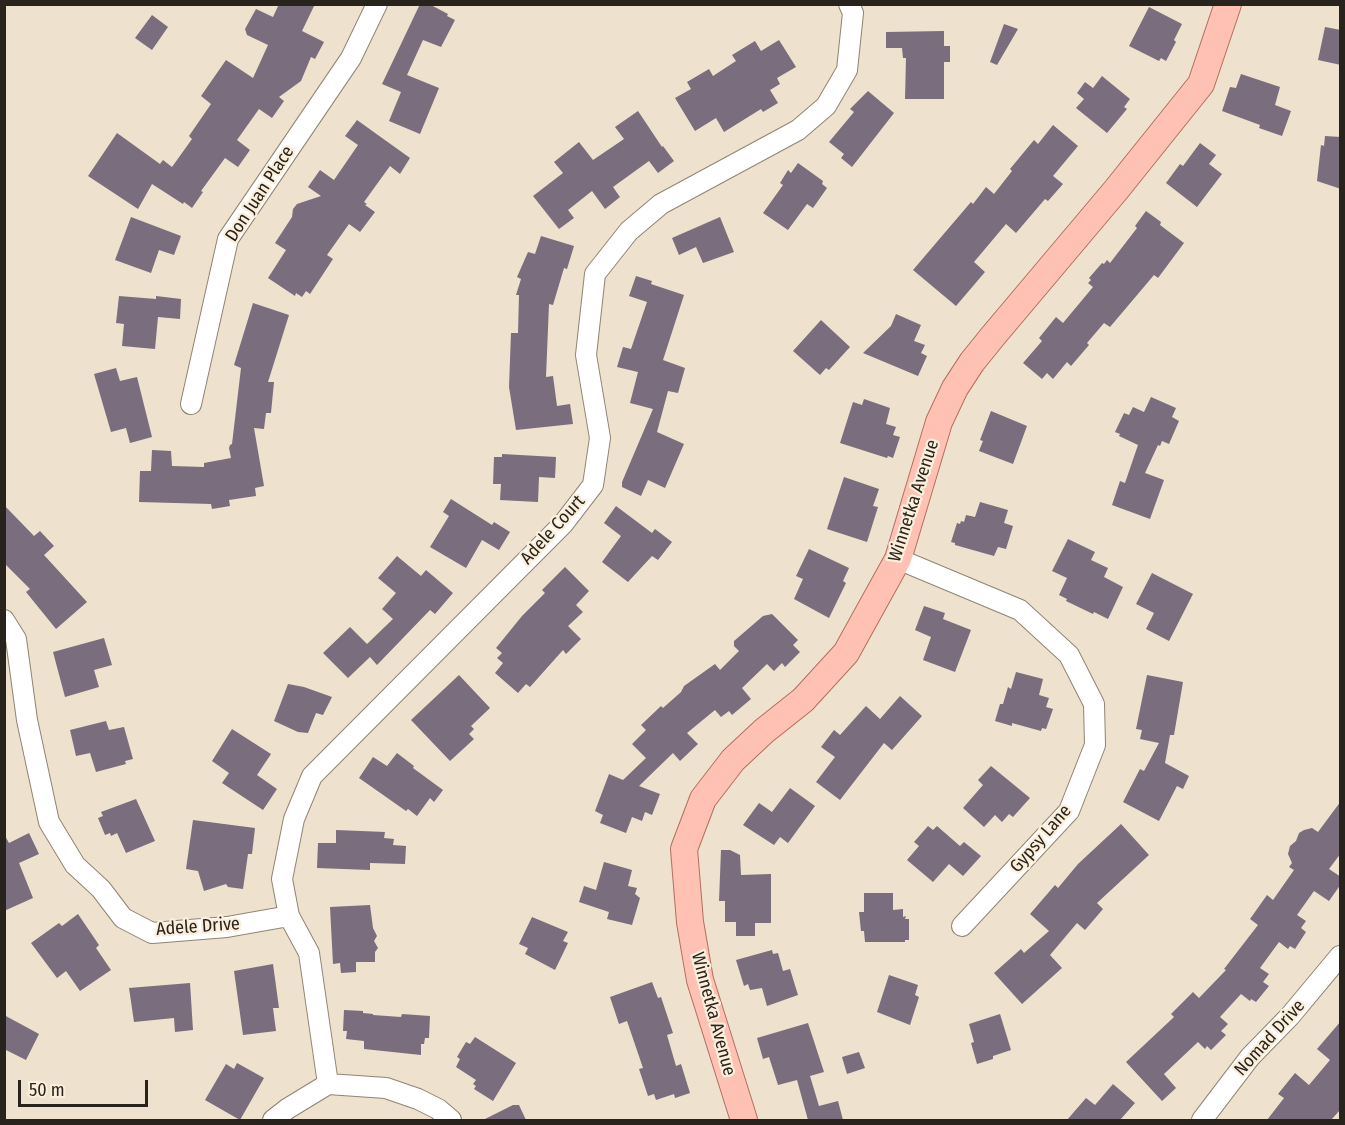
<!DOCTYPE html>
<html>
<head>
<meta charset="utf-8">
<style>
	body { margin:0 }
	#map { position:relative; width:1345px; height:1125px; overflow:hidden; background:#eee1ce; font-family:"Fira Sans Condensed",sans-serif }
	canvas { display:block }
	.frame { position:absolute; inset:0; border:6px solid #28231c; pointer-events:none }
	.scale { position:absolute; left:18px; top:1080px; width:130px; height:27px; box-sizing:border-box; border:3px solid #28231c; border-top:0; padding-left:8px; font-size:18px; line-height:21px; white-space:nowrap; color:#28231c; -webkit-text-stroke:4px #fbefdb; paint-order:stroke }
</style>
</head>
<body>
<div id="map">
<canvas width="1345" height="1125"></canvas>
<div class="frame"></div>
<div class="scale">50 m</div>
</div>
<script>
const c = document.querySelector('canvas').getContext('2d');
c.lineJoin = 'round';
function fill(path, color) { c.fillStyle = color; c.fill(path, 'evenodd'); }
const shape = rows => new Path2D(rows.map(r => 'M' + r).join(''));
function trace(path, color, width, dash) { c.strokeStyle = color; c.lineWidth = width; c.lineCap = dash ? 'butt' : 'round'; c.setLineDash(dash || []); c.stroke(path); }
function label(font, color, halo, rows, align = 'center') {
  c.font = font + ' "Fira Sans Condensed",sans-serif'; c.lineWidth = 4.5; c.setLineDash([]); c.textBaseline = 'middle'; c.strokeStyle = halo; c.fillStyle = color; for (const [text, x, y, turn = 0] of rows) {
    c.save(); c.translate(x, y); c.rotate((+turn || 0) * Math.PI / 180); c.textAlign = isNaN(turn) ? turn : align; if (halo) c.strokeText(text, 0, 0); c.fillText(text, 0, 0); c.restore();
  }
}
fill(shape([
	[279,4,315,4,302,31,324,42,315,59,311,57,301,81,279,97,284,101,272,118,259,109,237,140,250,150,238,167,225,158,201,191,203,192,192,208,184,202,183,204,152,184,138,209,88,176,117,133,160,164,163,160,172,167,192,139,189,136,211,104,201,96,226,60,253,78,268,45,247,35,245,29,256,9,273,17],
	[420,4,429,4,448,14,447,16,455,20,441,47,423,40,407,75,439,88,420,134,389,121,401,92,382,84],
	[1149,7,1182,24,1174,40,1176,42,1166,61,1161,58,1159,61,1129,46],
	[152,15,168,27,152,50,135,38],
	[1004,24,1018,29,997,65,990,62],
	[1325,27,1341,30,1341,65,1318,60],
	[944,31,944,46,950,46,950,62,944,62,944,99,905,99,906,58,903,58,902,48,886,48,886,32],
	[779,40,796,67,777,78,780,84,770,90,778,103,763,112,761,109,724,132,716,118,695,131,675,98,691,89,687,82,709,69,713,76,736,61,732,55,755,41,761,51],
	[1241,74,1280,87,1275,105,1291,111,1282,136,1259,128,1260,125,1222,111,1230,87,1236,88],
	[1102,76,1130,99,1124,107,1127,109,1107,133,1076,108,1084,99,1077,93,1085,82,1093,88],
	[868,91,894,113,852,167,841,158,844,154,829,142,854,112,850,109],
	[638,111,662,147,663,146,674,161,658,173,649,161,613,187,620,197,605,209,592,191,568,210,574,218,559,229,533,196,563,173,554,162,579,142,593,160,624,139,615,127],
	[357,120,410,158,400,174,390,166,364,202,367,204,365,205,375,212,360,232,349,224,327,255,333,259,310,294,306,291,302,297,296,293,295,296,268,278,286,250,275,243,292,217,293,209,297,204,321,196,308,187,320,170,334,180,358,145,345,136],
	[1053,125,1078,146,1053,176,1063,184,1048,201,1045,199,1016,233,1006,224,974,262,985,272,956,306,913,270,971,202,973,204,986,187,994,194,1012,171,1010,169,1034,140,1038,144],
	[1325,136,1341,137,1341,189,1317,181,1321,145,1324,146],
	[1200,143,1216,155,1209,164,1222,174,1197,207,1166,183,1180,164,1183,166],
	[798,163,823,181,822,184,827,188,813,208,807,204,788,230,763,213,783,185,780,183,788,170,791,173],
	[1146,211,1161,222,1160,225,1184,243,1158,278,1154,275,1110,327,1104,323,1087,343,1089,345,1071,366,1067,362,1053,379,1047,373,1042,379,1023,363,1042,341,1039,338,1056,317,1063,323,1093,287,1088,283,1091,280,1089,278,1102,263,1104,264,1107,260,1110,263,1137,228,1135,226],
	[131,217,181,236,174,255,159,250,151,273,115,260],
	[720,217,734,252,703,263,696,247,679,255,672,238],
	[541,236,574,246,567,269,564,268,553,305,549,304,546,377,553,376,557,406,570,404,573,424,516,430,509,387,511,333,518,333,519,295,516,295,521,279,517,277,528,252,535,254],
	[636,276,652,281,651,284,684,295,663,360,685,368,678,393,668,391,657,432,684,444,665,488,648,480,641,496,622,487,622,482,653,409,630,403,638,372,617,367,623,347,631,349,647,302,629,296],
	[119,296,156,299,156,296,181,299,180,319,158,317,155,349,122,346,124,324,116,323],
	[253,303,289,315,268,382,274,382,271,413,266,413,264,429,254,428,264,486,255,488,256,496,229,500,230,506,212,509,211,504,139,502,140,471,151,471,152,450,171,451,172,466,204,467,204,463,231,458,229,448,230,445,232,444,241,368,234,365],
	[896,314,921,325,914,341,925,345,921,353,927,356,918,376,863,353,891,326],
	[821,320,850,347,829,370,826,368,820,375,793,351],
	[116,368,120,381,137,377,152,437,130,443,126,428,111,432,94,374],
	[1151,397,1176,408,1172,417,1179,421,1169,444,1162,441,1160,446,1158,445,1145,473,1164,480,1150,519,1112,505,1120,481,1125,483,1138,445,1119,436,1120,434,1115,432,1124,413,1129,415,1133,407,1144,412],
	[864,399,890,408,886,424,896,427,893,435,900,437,893,458,888,456,887,458,840,443,853,402,862,405],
	[991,411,1027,426,1013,464,979,451,983,441,980,440],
	[502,454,556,457,555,478,539,477,538,502,500,500,501,484,493,484,494,457,502,457],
	[844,477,879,489,873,506,878,507,867,542,827,529],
	[451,499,492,525,494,522,510,532,499,550,482,540,466,568,430,547,449,516,443,512],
	[980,502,1008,510,1004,523,1013,526,1006,549,998,547,994,556,955,545,955,543,951,542,957,523,960,524,961,521,964,522,966,515,975,517],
	[4,505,34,536,40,531,54,546,44,555,87,602,56,629,26,592,30,589,4,563],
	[616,506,652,533,655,529,672,542,658,560,652,556,628,582,602,562,621,536,604,523],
	[1068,539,1095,552,1091,560,1108,568,1104,577,1123,587,1108,619,1094,612,1093,614,1066,601,1067,599,1059,595,1067,578,1052,571],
	[809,549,849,568,843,581,846,583,829,618,794,599,803,579,796,576],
	[397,556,421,576,426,570,453,593,435,614,430,610,377,665,370,657,348,678,323,653,350,627,367,644,393,619,382,609,396,593,378,578],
	[565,567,589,591,576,605,583,612,568,626,581,639,566,654,563,650,530,687,526,684,518,693,495,673,503,663,497,658,502,653,496,648,522,616,545,593,542,590],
	[1152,573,1193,594,1169,641,1146,629,1154,613,1136,604],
	[924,606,945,613,943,619,971,630,955,672,923,660,931,637,915,630],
	[772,614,798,640,793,645,800,652,785,667,782,663,774,671,767,664,742,688,751,699,732,715,729,711,721,717,715,710,687,733,698,744,680,761,673,753,639,786,660,794,652,815,645,812,642,821,632,817,626,833,600,823,603,815,595,811,609,774,623,780,646,758,632,744,646,730,641,725,661,706,663,708,681,692,684,686,715,664,720,670,739,651,734,646,734,641,763,616],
	[104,638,112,665,94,670,99,687,65,697,53,652],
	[1016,672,1043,679,1039,695,1049,698,1046,707,1053,709,1046,729,1042,728,1041,731,1012,723,1012,726,995,721,1000,704,1003,704,1008,687,1011,689],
	[459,675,490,708,471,726,474,729,469,734,474,739,450,761,411,720],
	[1147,675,1183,682,1174,735,1170,735,1165,763,1189,776,1183,789,1177,786,1159,821,1123,802,1140,769,1144,771,1159,743,1140,739,1142,730,1136,729],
	[288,684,304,687,332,697,323,715,316,713,308,733,298,732,274,721],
	[900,696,922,716,892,750,884,743,840,800,816,782,835,757,821,747,834,730,840,735,866,706,880,719],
	[106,721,109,730,124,727,133,759,125,761,126,764,96,772,90,753,76,756,70,730],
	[232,729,271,754,257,775,277,789,263,810,222,783,229,773,212,761],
	[397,753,414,766,413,768,443,790,434,802,430,798,417,816,408,809,406,811,359,778,373,757,387,766],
	[991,766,1030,798,1013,817,1009,814,1002,822,995,815,984,827,963,808,983,785,978,780],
	[790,788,815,806,788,843,780,837,774,845,743,825,759,803,772,812],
	[136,799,155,841,126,853,117,833,111,836,110,833,105,835,98,818,103,816,101,812],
	[1341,801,1341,853,1329,869,1341,877,1341,884,1329,901,1314,891,1297,915,1306,921,1301,928,1306,932,1295,949,1290,946,1288,949,1279,942,1260,968,1269,974,1263,982,1269,986,1256,1002,1251,999,1250,1001,1241,994,1220,1017,1228,1024,1221,1031,1226,1035,1211,1050,1207,1046,1205,1049,1198,1042,1164,1074,1176,1088,1162,1101,1126,1062,1174,1017,1171,1014,1193,992,1199,998,1226,970,1224,969,1258,925,1250,919,1267,895,1273,900,1294,870,1289,867,1292,863,1288,854,1290,846,1296,841,1299,833,1304,830,1312,828,1318,832],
	[193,820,255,828,252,854,248,854,243,889,228,887,226,884,204,891,198,871,186,869],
	[1121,824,1149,855,1097,903,1103,909,1085,930,1077,923,1050,955,1062,968,1022,1004,994,973,1021,949,1024,953,1049,931,1030,914,1055,885,1058,888,1078,864],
	[928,826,933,830,937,826,960,846,964,842,981,856,963,876,949,864,933,882,907,860,919,846,914,842],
	[336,830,385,832,384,838,394,839,393,845,406,846,405,864,370,863,370,870,317,868,318,843,336,843],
	[29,833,39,854,19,863,33,898,4,911,4,834,9,843],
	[721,850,730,850,740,855,741,875,771,874,771,923,755,923,755,936,736,936,736,922,725,922,725,901,719,901],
	[604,862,632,870,628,886,637,888,635,894,640,898,632,925,607,919,609,912,579,902,584,886,596,890],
	[864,893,893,893,893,910,903,909,903,917,906,916,905,919,909,919,909,940,905,940,905,942,865,942,864,931,861,931,859,912,864,912],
	[370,905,373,928,377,936,374,941,378,948,375,952,375,962,356,962,356,972,341,973,340,963,333,964,330,907],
	[78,914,99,945,96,948,111,970,80,991,66,971,57,978,31,943,59,923,62,926],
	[532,917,568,932,563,941,568,943,555,970,525,954,528,948,519,944],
	[772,950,773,954,778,953,783,971,790,969,798,995,767,1006,762,988,750,990,748,984,744,986,736,960],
	[273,964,279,1008,273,1008,276,1031,243,1035,234,971],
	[889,975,918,985,915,995,919,997,910,1025,877,1012],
	[652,982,658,998,661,997,673,1033,667,1035,676,1066,681,1064,690,1093,675,1098,674,1094,656,1100,654,1094,648,1096,639,1069,643,1068,627,1021,619,1024,610,997],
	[190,983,193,1030,175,1032,174,1018,134,1022,129,988],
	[344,1010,363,1011,363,1013,373,1014,373,1015,401,1017,402,1014,430,1016,429,1038,425,1038,424,1044,421,1044,421,1055,364,1049,364,1041,346,1039,347,1031,343,1031],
	[1000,1014,1011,1050,993,1056,993,1059,977,1064,971,1043,974,1042,969,1024],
	[4,1015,39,1034,26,1060,4,1049],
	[1341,1021,1341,1109,1331,1120,1267,1120,1284,1098,1278,1094,1295,1073,1309,1085,1330,1060,1317,1049],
	[808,1023,824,1072,810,1076,819,1106,838,1101,843,1120,808,1120,797,1080,778,1085,769,1057,763,1059,757,1038],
	[475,1037,516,1063,493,1101,474,1089,476,1086,473,1084,476,1080,456,1067,460,1059,457,1057,466,1042,470,1044],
	[859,1052,865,1068,847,1074,842,1057],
	[237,1063,264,1078,240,1120,205,1100,226,1064,234,1069],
	[1113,1084,1135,1103,1120,1120,1067,1120,1086,1098,1095,1105],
	[513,1105,519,1105,526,1120,483,1120]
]), '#7a6d7d');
const minor = shape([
	[191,404,228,239,351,58,377,4],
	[898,559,1020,610,1069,655,1094,704,1095,745,1069,811,962,926],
	[4,620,16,639,27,720,49,822,75,865,101,889,123,918,152,933,227,927,289,916],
	[328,1084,309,953,289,916,282,879,294,819,312,776,563,524,593,485,600,438,586,355,595,274,629,231,661,204,798,130,826,106,847,70,853,13,849,4],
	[273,1120,287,1109,328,1084,386,1088,418,1099,438,1109,451,1120],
	[1202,1120,1250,1057,1290,1016,1340,956]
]);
const major = shape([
	[744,1120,700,980,690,922,684,849,703,799,733,760,764,731,803,700,846,653,898,559,939,422,955,388,972,362,993,336,1116,190,1201,84,1228,4]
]);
trace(minor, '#908473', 22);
trace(major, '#b46f5e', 28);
trace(minor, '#fff', 20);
trace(major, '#ffc1b3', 26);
label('18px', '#28231c', '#fbefdb', [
	["Don Juan Place",260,194,-57],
	["Winnetka Avenue",914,501,-72],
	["Adele Court",553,530,-48],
	["Gypsy Lane",1041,839,-49],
	["Adele Drive",198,927,-4],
	["Winnetka Avenue",713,1014,75],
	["Nomad Drive",1270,1038,-48]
]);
</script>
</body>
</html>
